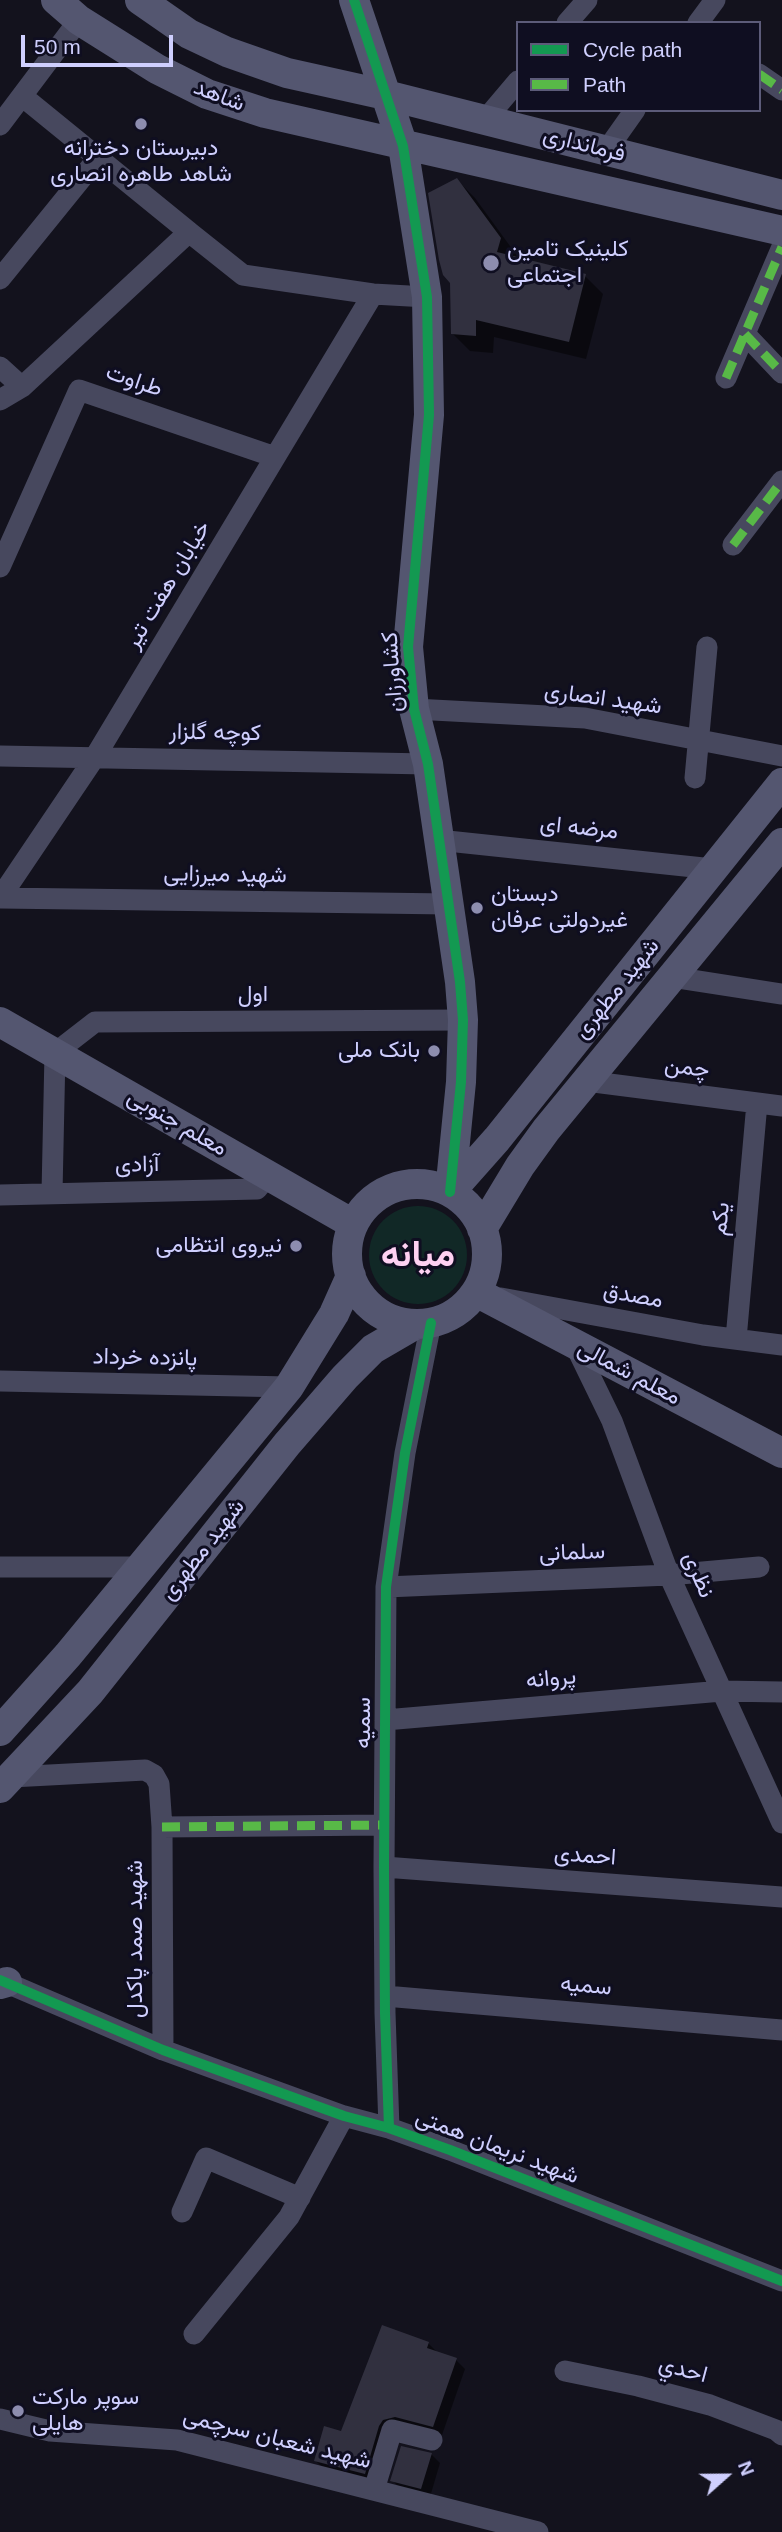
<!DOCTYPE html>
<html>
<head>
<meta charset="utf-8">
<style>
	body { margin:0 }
	#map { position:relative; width:782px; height:2532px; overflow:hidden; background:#13121d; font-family:Arial,sans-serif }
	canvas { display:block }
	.legend { position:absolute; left:516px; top:21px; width:245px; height:91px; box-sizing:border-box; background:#0f0e21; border:2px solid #5c5b79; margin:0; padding:9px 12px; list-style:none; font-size:21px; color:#cfcffe }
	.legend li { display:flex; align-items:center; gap:14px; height:35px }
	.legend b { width:35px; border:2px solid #5c5b79 }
	.north { position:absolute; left:691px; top:2441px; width:70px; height:70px; -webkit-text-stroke:5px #0f0e21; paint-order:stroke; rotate:69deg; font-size:19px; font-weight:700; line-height:28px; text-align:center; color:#cfcffe }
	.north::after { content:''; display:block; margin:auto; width:24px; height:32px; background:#cfcffe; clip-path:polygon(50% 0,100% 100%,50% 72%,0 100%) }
	.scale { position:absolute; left:21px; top:35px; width:152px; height:32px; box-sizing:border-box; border:4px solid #cfcffe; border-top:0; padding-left:9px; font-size:21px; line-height:24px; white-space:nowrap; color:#cfcffe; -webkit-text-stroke:5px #0f0e21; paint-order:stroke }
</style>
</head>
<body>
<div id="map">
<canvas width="782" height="2532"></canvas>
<ul class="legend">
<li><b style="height:9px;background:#139951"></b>Cycle path</li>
<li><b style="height:9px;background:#58b947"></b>Path</li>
</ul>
<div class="north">N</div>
<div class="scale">50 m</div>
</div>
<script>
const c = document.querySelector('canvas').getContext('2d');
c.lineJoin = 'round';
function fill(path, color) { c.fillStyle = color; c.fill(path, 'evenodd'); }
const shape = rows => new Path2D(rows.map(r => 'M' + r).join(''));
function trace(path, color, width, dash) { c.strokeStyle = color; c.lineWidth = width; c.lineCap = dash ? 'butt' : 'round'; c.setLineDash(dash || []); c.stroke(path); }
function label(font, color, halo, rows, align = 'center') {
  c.font = font + ' Arial,Vazirmatn,sans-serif'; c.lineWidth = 6; c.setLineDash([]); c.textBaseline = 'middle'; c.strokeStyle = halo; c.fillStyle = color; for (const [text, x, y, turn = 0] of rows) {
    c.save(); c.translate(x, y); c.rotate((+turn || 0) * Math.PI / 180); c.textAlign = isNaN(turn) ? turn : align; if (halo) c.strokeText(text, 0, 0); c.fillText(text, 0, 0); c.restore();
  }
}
fill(shape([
	'369 1255a49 49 0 1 1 98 0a49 49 0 1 1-98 0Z'
]), '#112826');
fill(shape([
	[457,180,475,198,518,257,585,276,603,294,586,359,494,337,493,353,470,351,452,333],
	[428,2343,437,2352,456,2360,465,2369,442,2435,405,2425,374,2482,325,2470,316,2461],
	[431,2454,440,2463,430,2497,401,2489,392,2480]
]), '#0007');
fill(shape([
	[457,178,501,238,497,252,586,274,569,342,476,320,476,336,451,334,450,283,443,275,439,260,428,193],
	[382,2325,429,2342,427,2348,457,2358,433,2427,395,2417,383,2420,379,2426,365,2474,314,2461,324,2426,341,2431],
	[401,2446,432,2453,421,2489,390,2481]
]), '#31303f');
trace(shape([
	[567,23,587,0],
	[698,23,715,0],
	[759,74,782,90],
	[22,96,189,232],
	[485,120,518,81],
	[0,125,79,20],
	[606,151,635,110],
	[0,279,98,158],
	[745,334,782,373],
	[0,367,22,387],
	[726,378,782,247],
	[0,400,22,387,189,232,243,275,373,294,427,297],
	[733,545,782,481],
	[0,567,79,390,275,457],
	[414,709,585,718,782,756],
	[0,756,428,764],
	[695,778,707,647],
	[438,840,713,869],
	[0,898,95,757,373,294],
	[0,898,449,904],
	[672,977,782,994],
	[586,1081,782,1106],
	[52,1193,55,1053,95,1022,463,1020],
	[0,1195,257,1189,268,1176],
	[501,1298,703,1335,782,1345],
	[736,1339,757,1103],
	[575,1345,612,1421,669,1575,782,1823],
	[0,1381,289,1387],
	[0,1567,140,1567],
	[386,1587,669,1575,759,1567],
	[385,1720,722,1691,782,1692],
	[11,1777,145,1770,154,1775,159,1784,162,1827,163,2050],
	[162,1827,384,1825],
	[384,1867,782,1897],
	[0,1980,163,2050,344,2116,389,2128,450,2150,782,2281],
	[385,1996,782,2030],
	[389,2128,385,2013,384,1867,386,1587,405,1453,431,1323],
	[182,2212,206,2158,300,2198],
	[194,2334,289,2217,344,2116],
	[565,2371,638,2386,710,2405,776,2430,782,2435],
	[0,2419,50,2431,177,2440,538,2532],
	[374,2490,392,2430,432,2440]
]), '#47485e', 21);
trace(shape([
	[56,0,79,20,157,69,207,94,265,113,782,231],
	[140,0,189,34,227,52,287,73,386,95,782,195],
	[354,0,403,146,427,297,429,415,408,647,414,709,428,764,460,982,463,1020,461,1082,450,1192],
	[0,1022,353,1224],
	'347 1254a70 70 0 1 1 140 0a70 70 0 1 1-140 0Z',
	[450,1192,497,1139,782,783],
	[482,1229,520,1166,546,1130,782,843],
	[476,1292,782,1453],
	[0,1731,68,1655,289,1387,334,1314,351,1276],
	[0,1788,90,1692,287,1444,345,1377,373,1349,416,1324],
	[0,1984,7,1982]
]), '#545670', 30);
trace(shape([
	[759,74,782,90],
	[745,334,782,373],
	[726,378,782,247],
	[733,545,782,481],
	[162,1827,384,1825]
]), '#58b947', 9, [18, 9]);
trace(shape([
	[354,0,403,146,427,297,429,415,408,647,414,709,428,764,460,982,463,1020,461,1082,450,1192],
	[0,1980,163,2050,344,2116,389,2128,450,2150,782,2281],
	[389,2128,385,2013,384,1867,386,1587,405,1453,431,1323]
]), '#139951', 10);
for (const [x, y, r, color] of [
	[141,124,7,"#8d8daf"],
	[491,263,9,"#8d8daf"],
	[477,908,7,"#8d8daf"],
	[434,1051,7,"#8d8daf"],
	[296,1246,7,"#8d8daf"],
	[18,2411,7,"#8d8daf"]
]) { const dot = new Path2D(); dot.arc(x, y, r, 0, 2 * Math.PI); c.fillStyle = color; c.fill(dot); trace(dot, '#0f0e21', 2.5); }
label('23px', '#cfcffe', '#0f0e21', [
	["شاهد",219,96,21],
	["فرمانداری",584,145,14],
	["طراوت",134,381,19],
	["خیابان هفت تیر",168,585,-59],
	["کشاورزان",393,672,-94],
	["شهید انصاری",603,699,8],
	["کوچه گلزار",215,733,1],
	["مرضه ای",579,828,6],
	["شهید میرزایی",225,875,1],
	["شهید مطهری",617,989,-51],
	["اول",253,995],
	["چمن",687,1068,7],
	["معلم جنوبی",177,1123,30],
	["آزادی",137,1165,-1],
	["یکم",721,1219,-85],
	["مصدق",633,1296,10],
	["پانزده خرداد",145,1358,1],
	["معلم شمالی",629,1373,28],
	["شهید مطهری",203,1550,-52],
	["سلمانی",572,1553,-2],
	["نظری",698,1575,67],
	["پروانه",551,1679,-5],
	["سمیه",364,1723,-90],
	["احمدی",585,1856,4],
	["شهید صمد پاکدل",136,1939,-90],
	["سميه",586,1986,5],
	["شهید نریمان همتی",497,2147,21],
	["احدي",683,2370,15],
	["شهید شعبان سرچمی",277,2439,14]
]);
label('23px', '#cfcffe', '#0f0e21', [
	["دبیرستان دخترانه",141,149,"center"],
	["شاهد طاهره انصاری",141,175,"center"],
	["کلینیک تامین",507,250],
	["اجتماعی",507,276],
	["دبستان",491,895],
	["غیردولتی عرفان",491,921],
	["بانک ملی",420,1051,"right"],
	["نیروی انتظامی",282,1246,"right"],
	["سوپر مارکت",32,2398],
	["هایلی",32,2424]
], 'left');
label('bold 37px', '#fed1f2', '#0f0e21', [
	["میانه",418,1256]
]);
</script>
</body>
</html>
